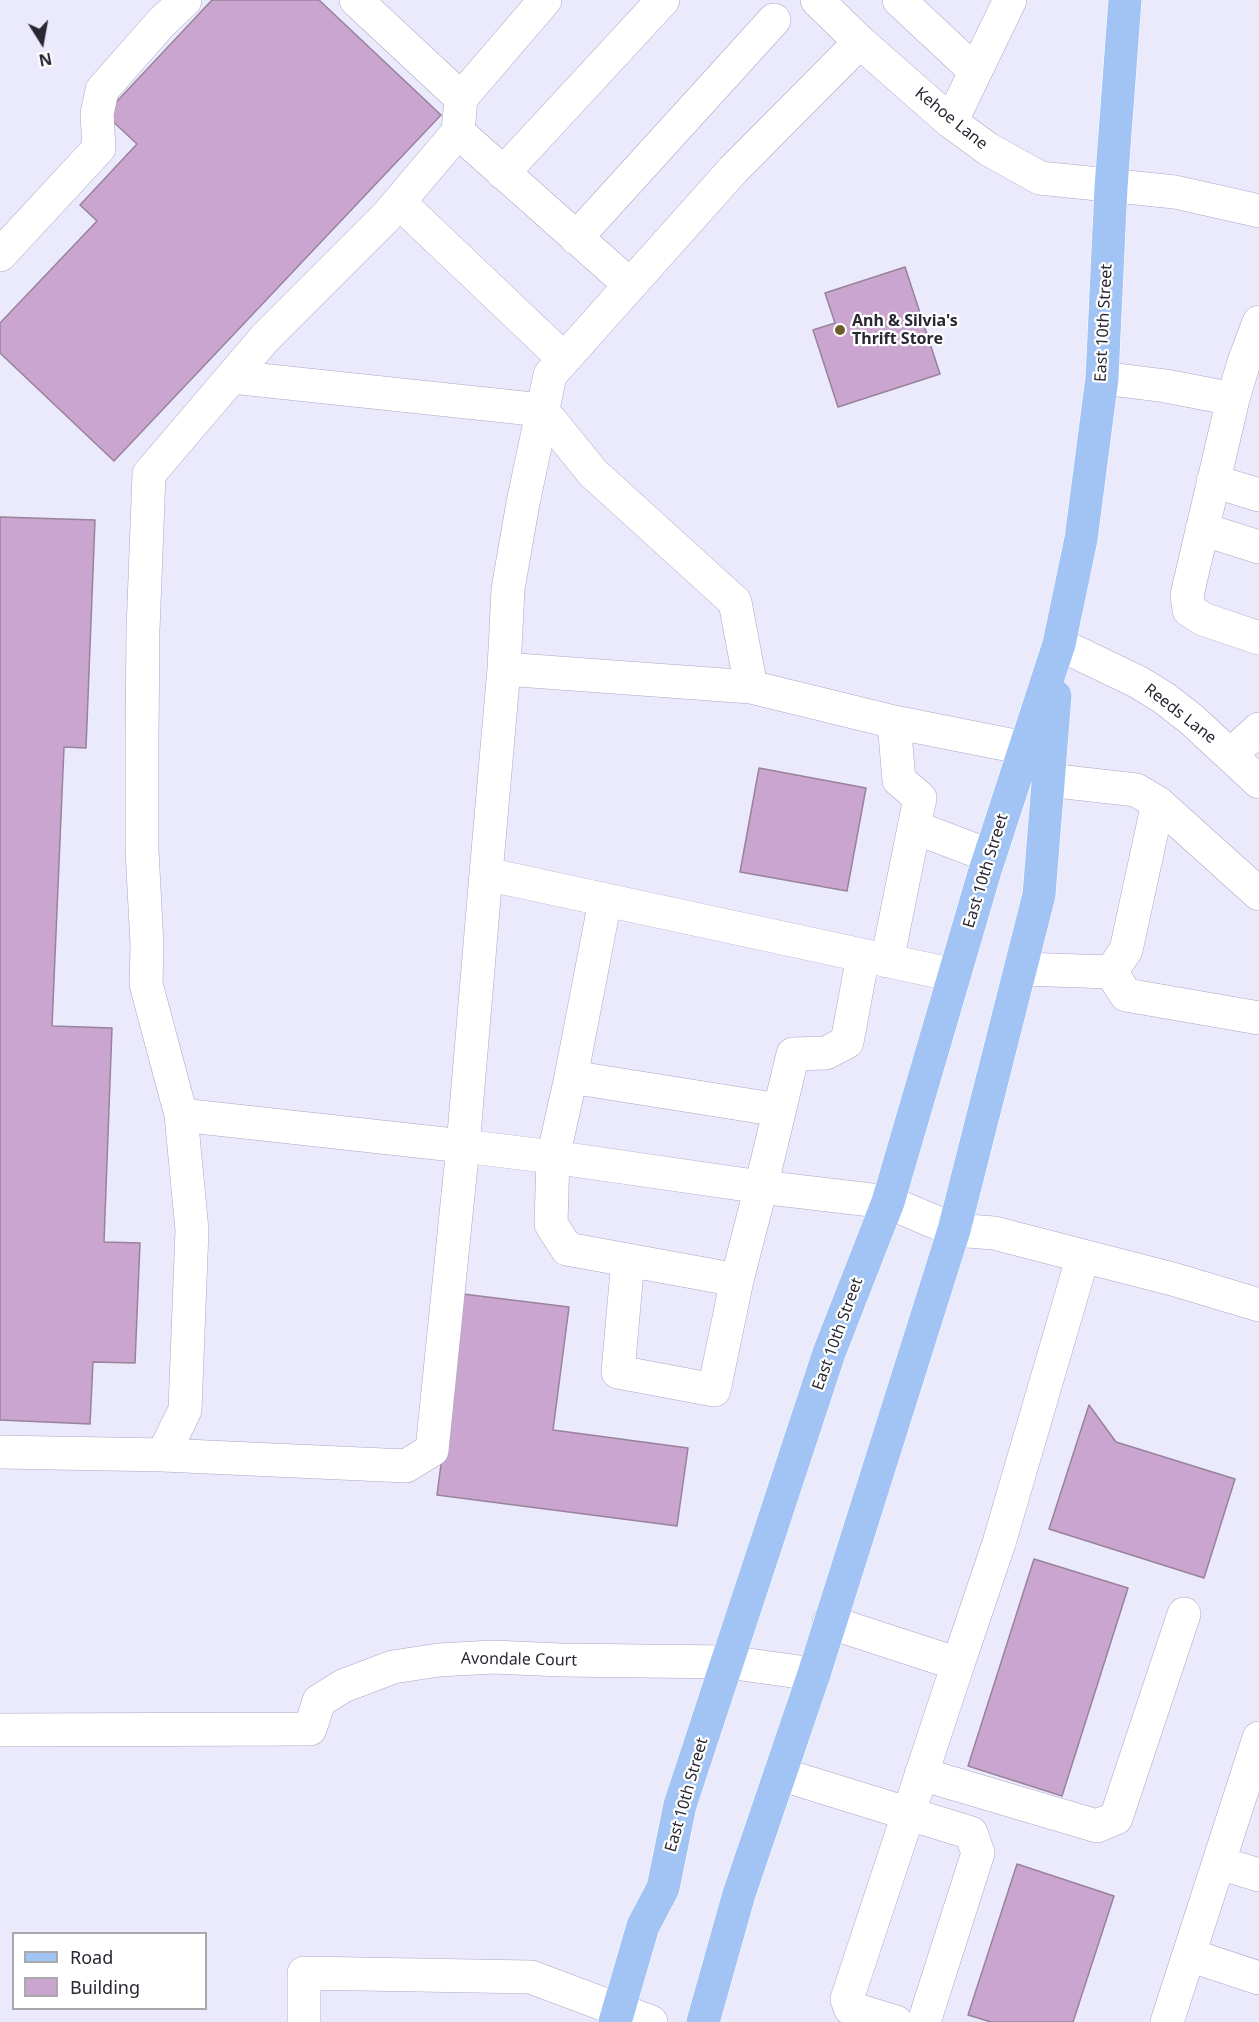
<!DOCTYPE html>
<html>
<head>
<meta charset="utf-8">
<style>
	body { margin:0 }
	#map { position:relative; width:1259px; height:2022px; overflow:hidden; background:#ebe9fc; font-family:"Noto Sans",sans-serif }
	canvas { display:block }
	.legend { position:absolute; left:12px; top:1932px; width:195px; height:78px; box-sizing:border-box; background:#fff; border:2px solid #a9a9ad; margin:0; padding:8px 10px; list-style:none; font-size:18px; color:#282732 }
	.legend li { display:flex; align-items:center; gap:12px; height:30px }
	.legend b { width:30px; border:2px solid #a9a9ad }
	.north { position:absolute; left:12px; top:12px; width:60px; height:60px; -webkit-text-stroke:4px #fff; paint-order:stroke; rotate:169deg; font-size:16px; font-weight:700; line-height:24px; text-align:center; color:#282732 }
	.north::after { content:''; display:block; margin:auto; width:21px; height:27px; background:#282732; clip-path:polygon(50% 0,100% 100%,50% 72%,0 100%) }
</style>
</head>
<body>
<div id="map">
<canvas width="1259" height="2022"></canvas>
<ul class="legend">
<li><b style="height:8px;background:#a1c4f5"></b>Road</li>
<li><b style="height:16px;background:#caa5cf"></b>Building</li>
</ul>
<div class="north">N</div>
</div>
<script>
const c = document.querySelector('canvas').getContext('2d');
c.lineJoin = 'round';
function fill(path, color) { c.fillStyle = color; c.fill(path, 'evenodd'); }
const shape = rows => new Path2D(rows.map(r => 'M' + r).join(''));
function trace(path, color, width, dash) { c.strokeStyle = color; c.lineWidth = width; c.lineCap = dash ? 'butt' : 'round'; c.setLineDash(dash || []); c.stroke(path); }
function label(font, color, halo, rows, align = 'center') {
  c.font = font + ' "Noto Sans",sans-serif'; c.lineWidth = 4.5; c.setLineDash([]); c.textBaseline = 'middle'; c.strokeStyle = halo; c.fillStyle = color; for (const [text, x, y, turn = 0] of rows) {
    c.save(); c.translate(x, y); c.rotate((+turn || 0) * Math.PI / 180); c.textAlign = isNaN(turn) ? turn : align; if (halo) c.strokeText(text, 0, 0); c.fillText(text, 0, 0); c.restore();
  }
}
const building = shape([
	[212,0,319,0,441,115,114,461,0,353,0,323,97,221,80,205,137,144,105,114,212,0],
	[905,267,940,374,838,407,813,330,835,323,825,293,905,267],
	[0,517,95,520,86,748,64,747,52,1026,112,1028,104,1242,140,1243,135,1363,93,1362,90,1424,0,1420,0,517],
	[759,768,866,788,847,891,740,872,759,768],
	[463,1294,569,1307,553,1430,688,1448,677,1526,437,1495,463,1294],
	[1089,1405,1116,1442,1235,1479,1204,1578,1049,1529,1089,1405],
	[1034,1559,1128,1588,1062,1796,968,1766,1034,1559],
	[1017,1864,1114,1896,1073,2022,991,2022,968,2015,1017,1864]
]);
fill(building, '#caa5cf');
trace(building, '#98839b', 1.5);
const minor = shape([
	[356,0,461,98,545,0],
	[817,0,860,42,951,122,988,149,1040,178,1175,192,1259,211],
	[899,0,975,71],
	[951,122,1010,0],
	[458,132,630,285],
	[503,173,663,0],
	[399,202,564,359],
	[576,238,774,20],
	[0,255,99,148,97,114,102,90,161,23,185,0],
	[232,377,542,410,593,473,735,602,751,687],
	[1102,378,1166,386,1233,399,1187,595,1189,610,1203,619,1259,638],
	[1233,399,1244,362,1259,322],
	[1213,481,1259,495],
	[1202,529,1259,547],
	[1059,644,1138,682,1164,698,1191,719,1259,782],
	[504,669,508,589,523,503,550,375,733,170,860,42],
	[1230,755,1259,729],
	[1158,803,1259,894],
	[914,827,990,856],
	[486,874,463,1146,553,1157,761,1187,737,1280,567,1249,551,1224,553,1157,571,1077],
	[605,901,571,1077,779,1110],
	[863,956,847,1042,826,1053,793,1054,761,1187,888,1202,954,1230,994,1233,1176,1280,1259,1305],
	[887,961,920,798,899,780,894,722],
	[1021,969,1111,972,1126,950,1158,803,1136,790,1048,780],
	[1111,972,1126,995,1259,1018],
	[954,975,486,874,504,669,751,687,894,722,1025,748],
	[628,1260,618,1372,714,1390,737,1280],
	[0,1452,163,1455,185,1410,192,1230,181,1115,146,984,147,945,142,850,142,736,143,630,149,474,265,338,386,217,458,132,461,98],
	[163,1455,406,1466,432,1450,463,1146,181,1115],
	[829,1622,958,1664,999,1543,1083,1256],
	[0,1730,310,1729,319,1701,343,1686,393,1667,439,1660,493,1657,561,1660,727,1662,814,1674],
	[780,1774,971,1833,978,1853,924,2022],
	[921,1774,1097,1826,1116,1818,1184,1614],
	[1219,1863,1259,1875],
	[1189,1955,1259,1978],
	[304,2022,304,1973,531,1977,651,2022],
	[896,2022,850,2008,847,1999,958,1664],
	[1167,2022,1259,1738]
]);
const major = shape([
	[615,2022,643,1926,663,1888,680,1805,829,1353,888,1202,984,874,1059,644,1081,539,1102,378,1111,187,1125,0],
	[703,2022,739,1894,814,1674,954,1230,1039,895,1055,696]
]);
trace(minor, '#aaa7c5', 34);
trace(major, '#fff', 34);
trace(minor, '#fff', 33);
trace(major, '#a1c4f5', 33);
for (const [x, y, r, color] of [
	[840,330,6,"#6d5e2c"]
]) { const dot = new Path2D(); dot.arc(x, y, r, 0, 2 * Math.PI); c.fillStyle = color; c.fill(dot); trace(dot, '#fff', 2); }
label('16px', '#282732', '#fff', [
	["Kehoe Lane",951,119,39],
	["East 10th Street",1104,323,-87],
	["Reeds Lane",1180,714,38],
	["East 10th Street",986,871,-73],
	["East 10th Street",838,1334,-70],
	["Avondale Court",519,1660,1],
	["East 10th Street",687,1795,-74]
]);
label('bold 16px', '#282732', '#fff', [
	["Anh & Silvia's",852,321],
	["Thrift Store",852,339]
], 'left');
</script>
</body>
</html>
